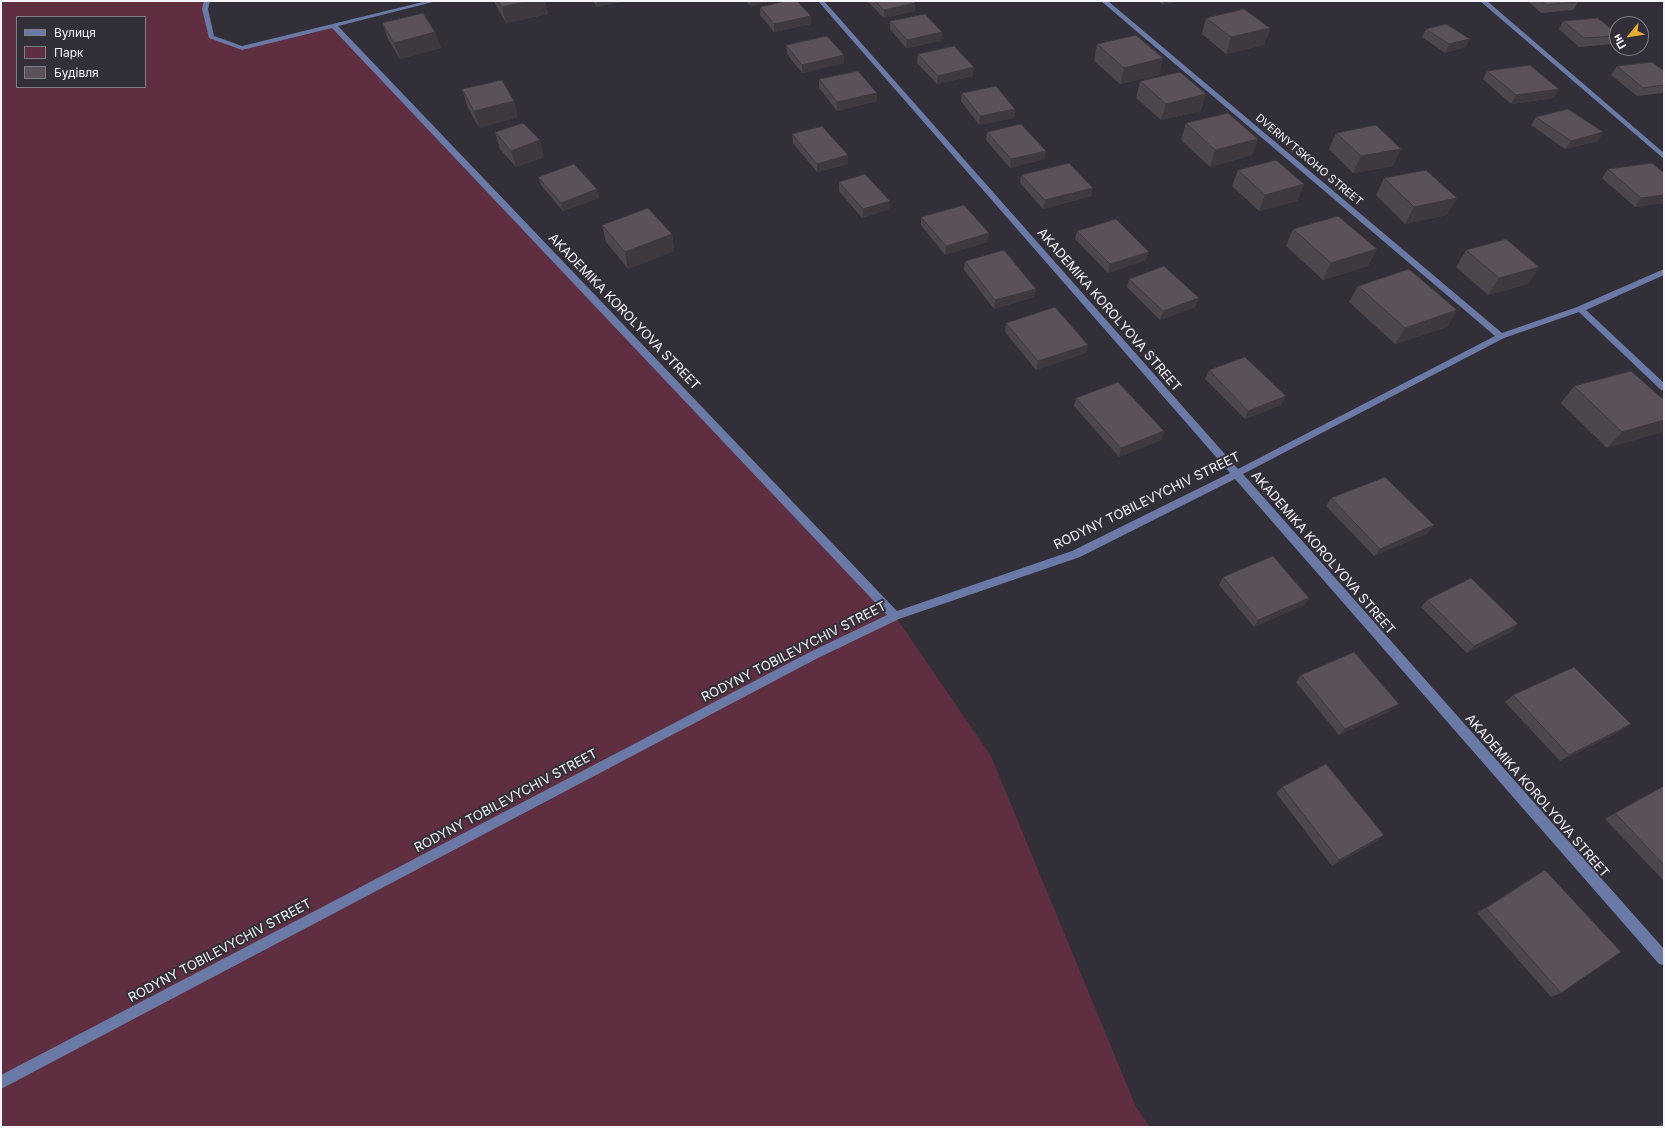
<!DOCTYPE html>
<html>
<head>
<meta charset="utf-8">
<style>
	body { margin:0 }
	#map { position:relative; width:1665px; height:1128px; overflow:hidden; background:#322f39; font-family:Inter,sans-serif }
	canvas { display:block }
	.frame { position:absolute; inset:0; border:2px solid #f5f4fa; pointer-events:none }
	.legend { position:absolute; left:16px; top:16px; width:130px; height:72px; box-sizing:border-box; background:#322f39; border:1px solid #807e86; margin:0; padding:5px 7px; list-style:none; font-size:12px; color:#f5f4fa }
	.legend li { display:flex; align-items:center; gap:8px; height:20px }
	.legend b { width:20px; border:1px solid #807e86 }
	.north { position:absolute; left:1609px; top:16px; width:40px; height:40px; box-sizing:border-box; background:#322f39; border:1px solid #807e86; border-radius:50%; rotate:240deg; font-size:11px; font-weight:700; line-height:16px; text-align:center; color:#f5f4fa }
	.north::after { content:''; display:block; margin:auto; width:14px; height:18px; background:#e4ae35; clip-path:polygon(50% 0,100% 100%,50% 72%,0 100%) }
</style>
</head>
<body>
<div id="map">
<canvas width="1665" height="1128"></canvas>
<div class="frame"></div>
<ul class="legend">
<li><b style="height:5px;background:#6a79a6"></b>Вулиця</li>
<li><b style="height:11px;background:#5f2e41"></b>Парк</li>
<li><b style="height:11px;background:#5a515a"></b>Будівля</li>
</ul>
<div class="north">Пн</div>
</div>
<script>
const c = document.querySelector('canvas').getContext('2d');
c.lineJoin = 'round';
function fill(path, color) { c.fillStyle = color; c.fill(path, 'evenodd'); }
const shape = rows => new Path2D(rows.map(r => 'M' + r).join(''));
function trace(path, color, width, dash) { c.strokeStyle = color; c.lineWidth = width; c.lineCap = dash ? 'butt' : 'round'; c.setLineDash(dash || []); c.stroke(path); }
function label(font, color, halo, rows, align = 'center') {
  c.font = font + ' Inter,sans-serif'; c.lineWidth = 4; c.setLineDash([]); c.textBaseline = 'middle'; c.strokeStyle = halo; c.fillStyle = color; for (const [text, x, y, turn = 0] of rows) {
    c.save(); c.translate(x, y); c.rotate((+turn || 0) * Math.PI / 180); c.textAlign = isNaN(turn) ? turn : align; if (halo) c.strokeText(text, 0, 0); c.fillText(text, 0, 0); c.restore();
  }
}
fill(shape([
	[1,1,207,1,211,37,242,48,333,25,895,616,991,756,1136,1107,1150,1127,1,1127],
	[17,17,145,17,145,87,17,87]
]), '#5f2e41');
fill(shape([
	[204,1,210,1,208,9,214,36,242,46,427,1,437,1,338,26,897,611,1072,551,1230,473,818,1,824,1,1238,469,1495,336,1101,1,1108,1,1502,333,1577,307,1664,269,1664,275,1586,310,1664,383,1664,391,1661,390,1579,312,1504,338,1243,474,1664,949,1664,965,1659,964,1235,479,1080,557,899,619,816,659,1,1089,1,1075,808,653,887,615,332,28,242,50,209,38,202,9,204,1],
	[1480,1,1487,1,1664,153,1664,159,1480,1]
]), '#6a79a6');
fill(shape([
	[494,1,545,1,548,14,506,23,495,4],
	[593,1,624,1,597,7],
	[746,1,772,1,750,6],
	[868,1,913,1,915,3,915,11,884,18,868,2],
	[1158,1,1180,1,1163,5],
	[1528,1,1576,1,1578,2,1573,10,1541,13],
	[760,7,811,16,811,24,774,32,760,15],
	[1206,18,1270,28,1264,45,1226,54,1202,34],
	[890,21,942,32,941,41,906,48,890,29],
	[1563,21,1617,34,1617,39,1614,44,1579,47,1559,29],
	[382,23,435,32,441,48,400,59,388,39],
	[1426,29,1466,47,1445,53,1422,37],
	[1097,44,1163,58,1159,75,1120,84,1094,61],
	[786,45,844,63,802,73,787,54],
	[918,54,973,76,937,84,917,63],
	[1617,66,1664,71,1664,93,1637,96,1611,75],
	[1487,71,1554,98,1511,104,1483,79],
	[819,79,877,93,877,101,837,111,819,88],
	[1140,81,1201,111,1161,120,1136,98],
	[462,89,518,117,479,128,467,106],
	[962,93,1015,109,1014,118,979,125,961,101],
	[1536,117,1603,132,1598,141,1565,149,1531,125],
	[1186,123,1258,139,1252,155,1210,167,1181,140],
	[495,132,544,157,516,167,500,149],
	[987,132,1046,151,1044,159,1010,168,986,140],
	[1336,133,1393,166,1353,173,1329,149],
	[792,134,848,155,848,164,817,172,793,143],
	[1608,169,1664,173,1664,203,1635,207,1602,178],
	[1238,170,1304,184,1297,201,1259,211,1232,186],
	[1021,175,1091,196,1043,209,1020,183],
	[538,177,599,198,563,211,541,185],
	[1384,178,1447,215,1405,224,1376,195],
	[839,182,890,201,889,209,862,218,839,191],
	[921,217,987,242,945,255,921,225],
	[602,225,672,234,674,251,628,269,606,242],
	[1293,229,1368,266,1323,280,1286,246],
	[1077,231,1146,260,1108,273,1075,239],
	[1466,250,1539,267,1528,284,1488,295,1456,267],
	[965,261,1036,289,1034,297,994,309,964,270],
	[1129,279,1195,307,1160,320,1127,287],
	[1358,286,1457,310,1447,327,1395,344,1349,302],
	[1006,323,1088,345,1085,353,1036,370,1005,332],
	[1209,370,1281,405,1245,419,1205,379],
	[1574,386,1664,400,1607,448,1561,403],
	[1076,398,1164,431,1161,440,1119,457,1074,406],
	[1331,498,1428,533,1374,556,1326,506],
	[1223,577,1309,598,1304,605,1254,627,1219,585],
	[1427,600,1518,624,1511,632,1467,653,1421,607],
	[1301,675,1392,710,1339,735,1296,682],
	[1513,695,1622,730,1560,761,1505,702],
	[1664,786,1664,881,1605,819,1615,813],
	[1282,787,1384,835,1377,841,1332,866,1276,793],
	[1536,875,1561,993,1551,997,1477,913],
	[1664,1122,1664,1127,1656,1127]
]), '#4d464d');
fill(shape([
	[529,1,545,1,548,14,506,23,502,7],
	[596,1,624,1,597,7],
	[750,1,772,1,750,6],
	[1164,1,1180,1,1163,5],
	[915,3,915,11,884,18,884,10],
	[811,16,811,24,774,32,774,24],
	[1270,28,1264,45,1226,54,1231,37],
	[435,32,441,48,400,59,394,43],
	[942,32,941,41,906,48,907,40],
	[1470,39,1466,47,1445,53,1449,44],
	[844,55,844,63,802,73,802,65],
	[1163,58,1159,75,1120,84,1124,68],
	[974,67,973,76,937,84,938,76],
	[1559,89,1554,98,1511,104,1516,95],
	[877,93,877,101,837,111,837,102],
	[1206,94,1201,111,1161,120,1166,104],
	[514,101,518,117,479,128,474,111],
	[1015,109,1014,118,979,125,980,116],
	[1603,132,1598,141,1565,149,1571,141],
	[1258,139,1252,155,1210,167,1215,150],
	[540,140,544,157,516,167,511,151],
	[1401,149,1393,166,1353,173,1361,156],
	[1046,151,1044,159,1010,168,1011,159],
	[848,155,848,164,817,172,817,164],
	[1304,184,1297,201,1259,211,1265,195],
	[1093,188,1091,196,1043,209,1045,200],
	[597,189,599,198,563,211,561,203],
	[1664,195,1664,203,1635,207,1641,198],
	[1457,198,1447,215,1405,224,1414,207],
	[890,201,889,209,862,218,863,209],
	[989,233,987,242,945,255,946,246],
	[672,234,674,251,628,269,625,252],
	[1377,249,1368,266,1323,280,1331,263],
	[1149,252,1146,260,1108,273,1110,264],
	[1539,267,1528,284,1488,295,1499,278],
	[1036,289,1034,297,994,309,995,300],
	[1199,298,1195,307,1160,320,1163,311],
	[1457,310,1447,327,1395,344,1405,328],
	[1088,345,1085,353,1036,370,1038,361],
	[1286,396,1281,405,1245,419,1248,411],
	[1664,420,1664,432,1607,448,1622,432],
	[1164,431,1161,440,1119,457,1121,448],
	[1434,525,1428,533,1374,556,1380,549],
	[1309,598,1304,605,1254,627,1258,620],
	[1518,624,1511,632,1467,653,1474,646],
	[1399,704,1392,710,1339,735,1345,729],
	[1631,724,1622,730,1560,761,1569,755],
	[1384,835,1377,841,1332,866,1339,860]
]), '#3f393f');
const building = shape([
	[498,1,529,1,502,7,498,1],
	[786,1,797,1,811,16,774,24,760,7,786,1],
	[875,1,913,1,915,3,884,10,875,1],
	[1541,1,1576,1,1578,2,1546,5,1541,1],
	[1244,9,1270,28,1231,37,1206,18,1244,9],
	[423,13,435,32,394,43,382,23,423,13],
	[925,14,942,32,907,40,890,21,925,14],
	[1598,18,1617,34,1617,36,1584,38,1563,21,1598,18],
	[1446,24,1470,39,1449,44,1426,29,1446,24],
	[1136,35,1163,58,1124,68,1097,44,1136,35],
	[827,36,844,55,802,65,786,45,827,36],
	[954,46,974,67,938,76,918,54,954,46],
	[1652,62,1664,71,1664,85,1643,88,1617,66,1652,62],
	[1530,65,1559,89,1516,95,1487,71,1530,65],
	[858,71,877,93,837,102,819,79,858,71],
	[1180,72,1206,94,1166,104,1140,81,1180,72],
	[502,80,514,101,474,111,462,89,502,80],
	[996,86,1015,109,980,116,962,93,996,86],
	[1568,109,1603,132,1571,141,1536,117,1568,109],
	[1228,113,1258,139,1215,150,1186,123,1228,113],
	[523,123,540,140,511,151,495,132,523,123],
	[1021,124,1046,151,1011,159,987,132,1021,124],
	[1376,125,1401,149,1361,156,1336,133,1376,125],
	[822,126,848,155,817,164,792,134,822,126],
	[1276,160,1304,184,1265,195,1238,170,1276,160],
	[1069,163,1093,188,1045,200,1021,175,1069,163],
	[1652,163,1664,173,1664,195,1641,198,1608,169,1652,163],
	[574,164,597,189,561,203,538,177,574,164],
	[1426,170,1457,198,1414,207,1384,178,1426,170],
	[865,174,890,201,863,209,839,182,865,174],
	[964,205,989,233,946,246,921,217,964,205],
	[648,208,672,234,625,252,602,225,648,208],
	[1338,216,1377,249,1331,263,1293,229,1338,216],
	[1116,219,1149,252,1110,264,1077,231,1116,219],
	[1506,239,1539,267,1499,278,1466,250,1506,239],
	[1004,250,1036,289,995,300,965,261,1004,250],
	[1164,266,1199,298,1163,311,1129,279,1164,266],
	[1409,269,1457,310,1405,328,1358,286,1409,269],
	[1055,307,1088,345,1038,361,1006,323,1055,307],
	[1245,357,1286,396,1248,411,1209,370,1245,357],
	[1631,371,1664,400,1664,420,1622,432,1574,386,1631,371],
	[1118,382,1164,431,1121,448,1076,398,1118,382],
	[1385,477,1434,525,1380,549,1331,498,1385,477],
	[1273,556,1309,598,1258,620,1223,577,1273,556],
	[1471,578,1518,624,1474,646,1427,600,1471,578],
	[1354,652,1399,704,1345,729,1301,675,1354,652],
	[1574,667,1631,724,1569,755,1513,695,1574,667],
	[1326,764,1384,835,1339,860,1282,787,1326,764],
	[1664,786,1664,865,1615,813,1664,786],
	[1545,870,1621,952,1561,993,1486,908,1545,870]
]);
fill(building, '#5a515a');
trace(building, '#3f393f', 1);
label('11px', '#f5f4fa', '#322f39', [
	["DVERNYTSKOHO STREET",1309,160,40]
]);
label('13px', '#f5f4fa', '#322f39', [
	["AKADEMIKA KOROLYOVA STREET",1109,310,49],
	["AKADEMIKA KOROLYOVA STREET",624,312,46],
	["RODYNY TOBILEVYCHIV STREET",1147,501,-26],
	["AKADEMIKA KOROLYOVA STREET",1323,553,49],
	["RODYNY TOBILEVYCHIV STREET",794,652,-27],
	["AKADEMIKA KOROLYOVA STREET",1537,796,49],
	["RODYNY TOBILEVYCHIV STREET",506,801,-28],
	["RODYNY TOBILEVYCHIV STREET",220,951,-28]
]);
</script>
</body>
</html>
